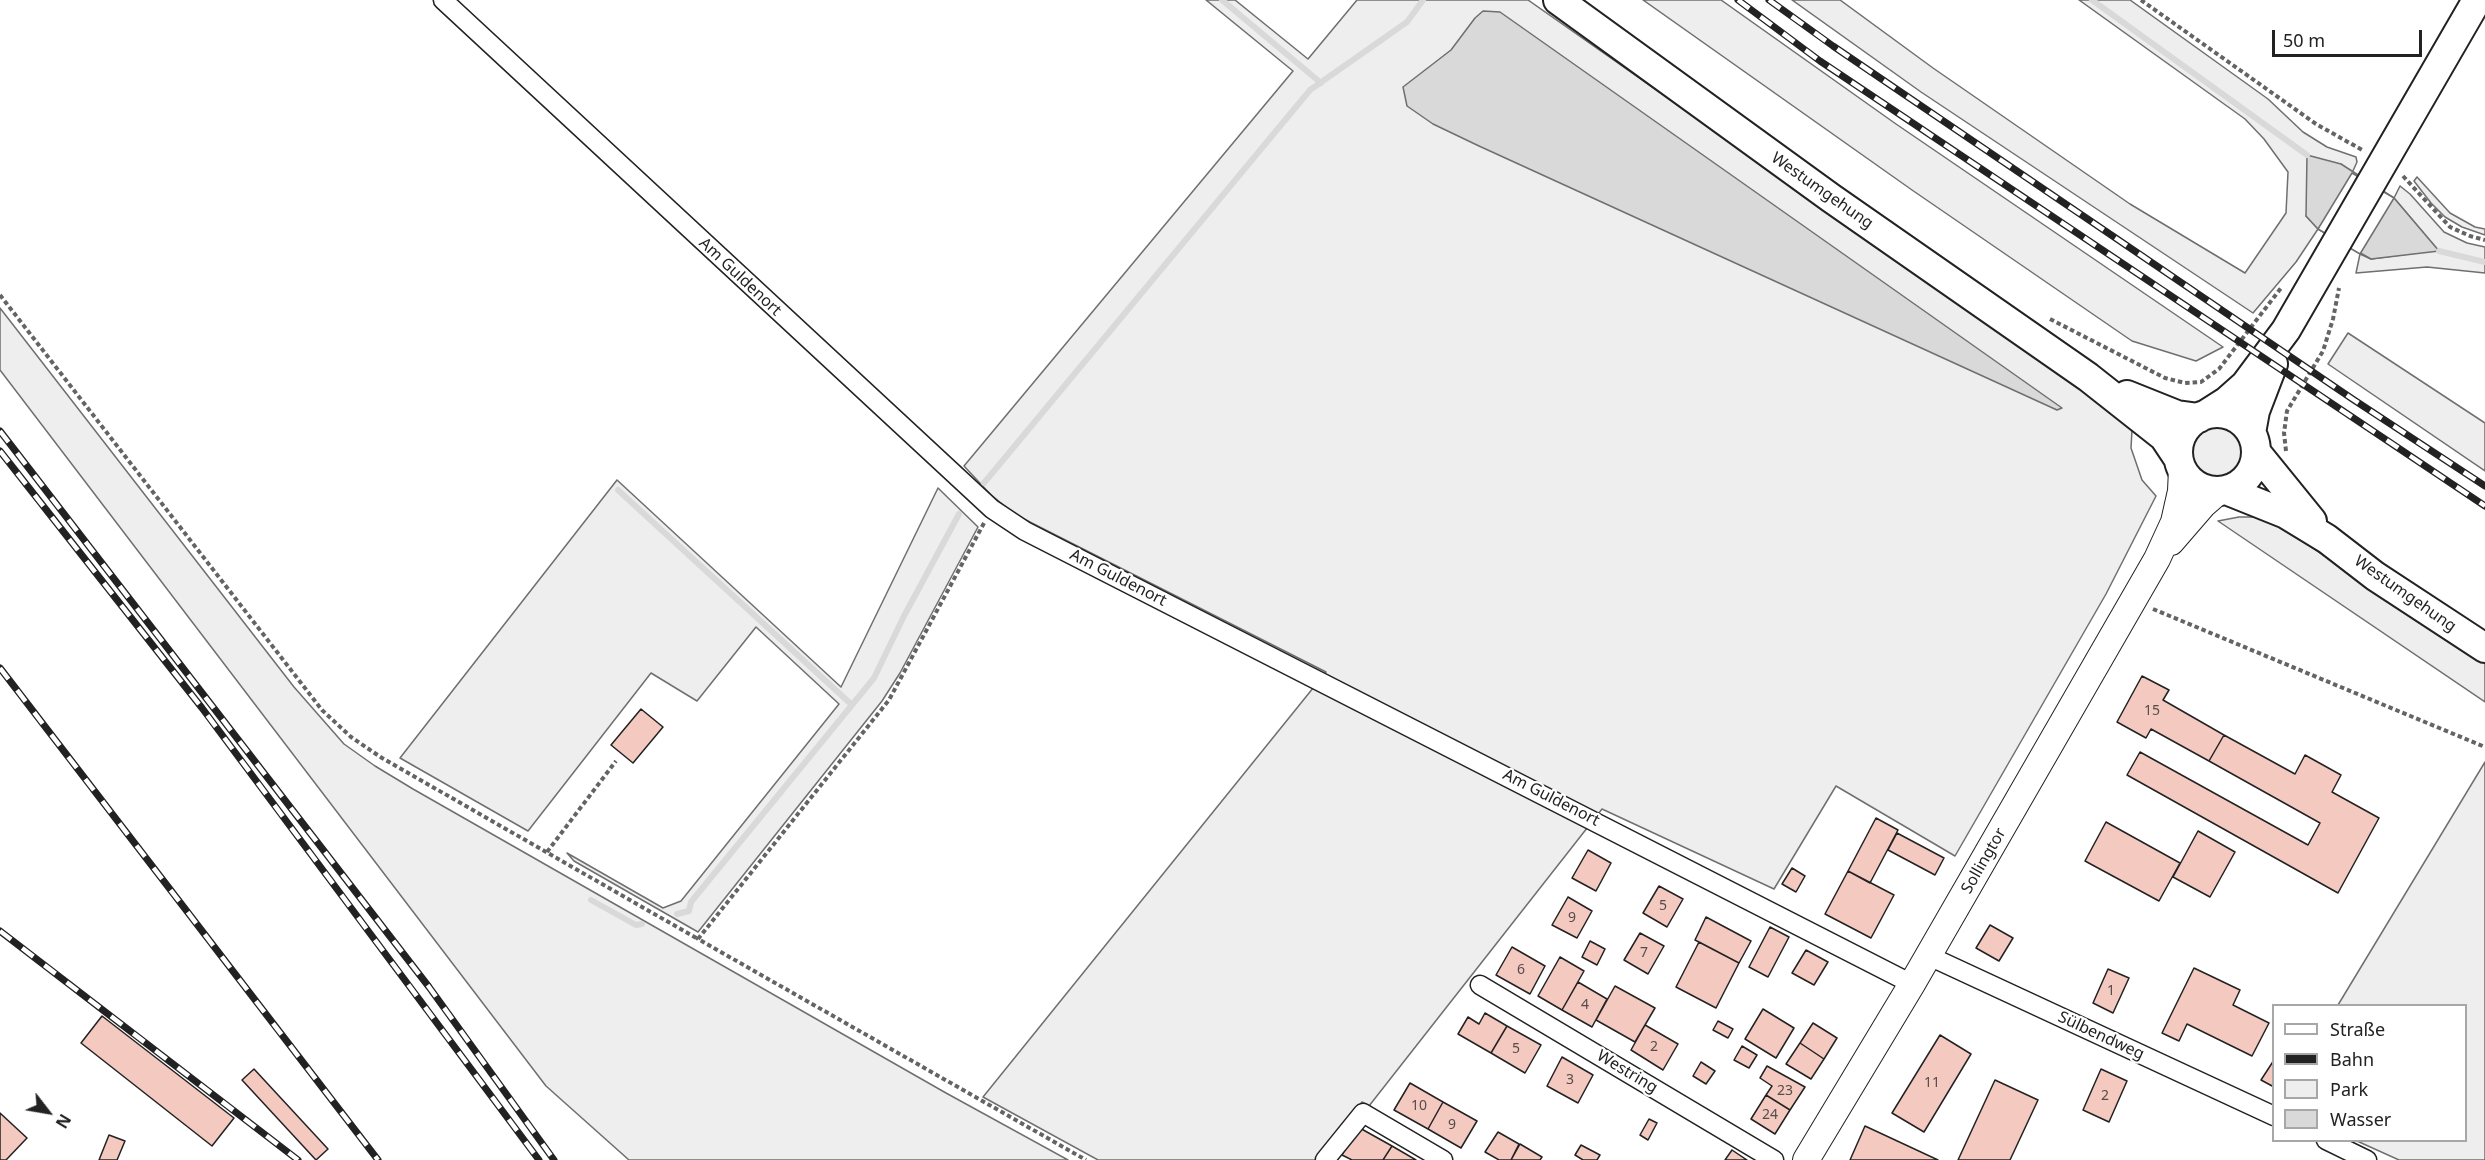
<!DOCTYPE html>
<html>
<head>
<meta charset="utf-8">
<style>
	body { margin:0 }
	#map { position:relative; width:2485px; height:1160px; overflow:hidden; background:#fff; font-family:"Noto Sans",sans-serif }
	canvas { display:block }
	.legend { position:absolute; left:2272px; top:1004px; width:195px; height:138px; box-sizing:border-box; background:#fff; border:2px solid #a7a7a7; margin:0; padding:8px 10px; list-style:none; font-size:18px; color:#222 }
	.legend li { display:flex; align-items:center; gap:12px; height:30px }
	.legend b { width:30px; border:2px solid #a7a7a7 }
	.north { position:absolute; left:18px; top:1082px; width:60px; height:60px; -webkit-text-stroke:4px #fff; paint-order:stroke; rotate:121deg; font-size:16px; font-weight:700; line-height:24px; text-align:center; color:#222 }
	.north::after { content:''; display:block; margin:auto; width:21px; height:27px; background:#222; clip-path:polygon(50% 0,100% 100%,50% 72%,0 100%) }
	.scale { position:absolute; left:2272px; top:30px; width:150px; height:27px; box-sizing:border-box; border:3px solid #222; border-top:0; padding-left:8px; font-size:18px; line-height:21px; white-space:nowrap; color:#222; -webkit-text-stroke:4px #fff; paint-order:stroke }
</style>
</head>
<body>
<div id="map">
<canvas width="2485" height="1160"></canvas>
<ul class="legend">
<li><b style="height:8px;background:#fff"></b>Straße</li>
<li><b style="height:8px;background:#222"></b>Bahn</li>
<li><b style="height:16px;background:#eee"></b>Park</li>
<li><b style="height:16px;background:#d9d9d9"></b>Wasser</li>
</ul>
<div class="north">N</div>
<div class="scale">50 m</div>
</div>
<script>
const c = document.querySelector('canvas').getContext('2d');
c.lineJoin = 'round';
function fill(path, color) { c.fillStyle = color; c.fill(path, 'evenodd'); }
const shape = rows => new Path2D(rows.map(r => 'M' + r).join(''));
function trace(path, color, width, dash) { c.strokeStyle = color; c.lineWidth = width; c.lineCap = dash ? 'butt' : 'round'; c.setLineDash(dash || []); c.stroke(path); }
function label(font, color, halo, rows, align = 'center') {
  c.font = font + ' "Noto Sans",sans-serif'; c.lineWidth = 4.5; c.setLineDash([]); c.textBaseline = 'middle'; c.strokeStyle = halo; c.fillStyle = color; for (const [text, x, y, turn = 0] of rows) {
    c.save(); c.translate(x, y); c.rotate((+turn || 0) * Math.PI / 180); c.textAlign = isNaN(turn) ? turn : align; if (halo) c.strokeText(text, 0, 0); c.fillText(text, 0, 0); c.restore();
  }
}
const green = shape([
	[1206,0,1235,0,1308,59,1357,0,1528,0,2124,418,2132,430,2131,448,2142,480,2156,496,2106,594,1955,856,1836,786,1774,889,1602,809,1369,1106,1362,1102,1316,1160,1098,1160,983,1097,1326,672,1016,515,991,495,964,466,1293,71,1206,0],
	[1643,0,1721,0,1896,124,2223,347,2196,361,2132,341,1912,190,1643,0],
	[1792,0,1840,0,1933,68,2130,204,2245,273,2286,213,2288,172,2264,139,2245,119,2079,0,2130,0,2268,99,2303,132,2327,147,2356,157,2357,162,2352,173,2341,164,2306,216,2318,229,2296,262,2253,313,1921,92,1792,0],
	[2417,177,2450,213,2475,227,2485,229,2485,235,2462,227,2445,217,2431,203,2414,181,2417,177],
	[2400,186,2410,194,2444,232,2467,243,2485,247,2485,273,2427,267,2356,273,2360,254,2371,259,2438,250,2394,198,2400,186],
	[0,308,294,687,344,744,375,766,413,789,946,1093,1068,1160,629,1160,546,1086,0,370,0,308],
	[2348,333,2485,423,2485,471,2328,364,2348,333],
	'2188 452a29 29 0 1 1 58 0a29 29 0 1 1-58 0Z',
	[617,480,841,687,938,488,978,527,900,673,882,701,698,932,574,861,567,853,663,908,681,901,839,704,756,627,697,701,651,673,528,831,400,758,617,480],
	[2239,517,2268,517,2375,591,2485,661,2485,702,2218,521,2239,517],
	[2485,762,2485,1160,2399,1160,2357,1141,2466,1140,2466,1006,2338,1005,2485,762]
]);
fill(green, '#eee');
trace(green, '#6f6f6f', 1.5);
const water = shape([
	[1483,11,1500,12,2062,408,2057,410,1479,146,1433,124,1407,106,1403,87,1451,50,1475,18,1483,11],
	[2307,155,2341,164,2394,198,2439,251,2371,259,2318,229,2306,216,2307,155]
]);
fill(water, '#d9d9d9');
trace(water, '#6f6f6f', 1.5);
const pier = shape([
	[2352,173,2394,198,2360,254,2318,229,2352,173]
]);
fill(pier, '#fff');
trace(pier, '#6f6f6f', 1.5);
trace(shape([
	[1222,0,1321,83],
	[2092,0,2307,155],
	[2439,251,2485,262],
	[984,483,1310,90,1407,22,1423,0],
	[618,490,852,705],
	[591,900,636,925,642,924],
	[677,914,689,911,691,902,874,678,904,616,959,514]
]), '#d9d9d9', 6);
const building = shape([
	[2142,676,2169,690,2163,700,2224,735,2209,761,2151,729,2146,738,2117,722,2142,676],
	[641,709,663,727,633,763,611,745,641,709],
	[2224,735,2295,774,2305,755,2341,775,2332,792,2379,818,2338,893,2127,775,2140,752,2308,845,2320,823,2209,761,2224,735],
	[1876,818,1898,830,1870,883,1848,871,1876,818],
	[2106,822,2180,863,2159,901,2085,861,2106,822],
	[2198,831,2235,852,2210,897,2173,877,2198,831],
	[1897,833,1944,858,1935,875,1888,850,1897,833],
	[1588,850,1611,863,1596,891,1572,878,1588,850],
	[1792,868,1805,876,1796,892,1782,884,1792,868],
	[1848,871,1894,895,1871,938,1825,914,1848,871],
	[1659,886,1683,899,1667,927,1643,913,1659,886],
	[1568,897,1592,911,1577,938,1552,925,1568,897],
	[1706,917,1751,941,1739,963,1695,940,1706,917],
	[1990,925,2013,938,1999,961,1976,948,1990,925],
	[1770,927,1789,937,1768,977,1749,967,1770,927],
	[1640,933,1664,946,1648,974,1624,960,1640,933],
	[1590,941,1605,949,1597,965,1582,957,1590,941],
	[1699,942,1739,963,1716,1008,1676,987,1699,942],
	[1512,947,1545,966,1530,994,1496,975,1512,947],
	[1806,950,1828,962,1814,985,1792,973,1806,950],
	[1560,957,1584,971,1562,1010,1538,996,1560,957],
	[2194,968,2240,990,2233,1005,2269,1023,2252,1056,2187,1024,2179,1041,2162,1033,2194,968],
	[2108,969,2129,978,2113,1013,2093,1003,2108,969],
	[1578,982,1607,999,1592,1027,1562,1010,1578,982],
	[1615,986,1655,1008,1635,1042,1596,1020,1615,986],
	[1763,1009,1794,1028,1776,1058,1745,1039,1763,1009],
	[1485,1013,1507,1026,1491,1053,1458,1034,1468,1017,1479,1024,1485,1013],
	[102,1016,234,1118,212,1146,81,1043,102,1016],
	[1718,1021,1733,1029,1728,1038,1713,1030,1718,1021],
	[1813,1023,1837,1038,1824,1059,1800,1043,1813,1023],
	[1645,1025,1678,1044,1663,1070,1631,1050,1645,1025],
	[1507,1026,1541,1045,1525,1073,1491,1053,1507,1026],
	[1940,1035,1971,1054,1924,1132,1892,1113,1940,1035],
	[1800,1043,1824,1059,1811,1079,1786,1064,1800,1043],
	[1742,1046,1757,1055,1749,1068,1734,1060,1742,1046],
	[1562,1057,1593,1075,1578,1103,1547,1086,1562,1057],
	[2274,1060,2274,1087,2261,1080,2274,1060],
	[1701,1062,1715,1071,1706,1084,1693,1076,1701,1062],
	[1767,1066,1805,1087,1790,1110,1766,1095,1772,1086,1760,1078,1767,1066],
	[254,1069,328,1149,316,1160,242,1080,254,1069],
	[2101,1069,2127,1081,2109,1122,2083,1110,2101,1069],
	[1995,1080,2038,1100,2010,1160,1958,1160,1995,1080],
	[1410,1083,1443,1102,1428,1129,1394,1110,1410,1083],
	[1766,1095,1790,1110,1775,1134,1751,1119,1766,1095],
	[1443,1102,1477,1121,1461,1148,1428,1129,1443,1102],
	[0,1113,27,1138,6,1160,0,1160,0,1113],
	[1649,1119,1657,1123,1648,1140,1640,1135,1649,1119],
	[1865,1126,1938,1160,1850,1160,1865,1126],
	[1358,1127,1392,1146,1383,1160,1352,1160,1342,1155,1358,1127],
	[1498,1132,1519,1144,1511,1160,1499,1160,1485,1152,1498,1132],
	[109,1135,125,1141,117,1160,99,1160,109,1135],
	[1520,1144,1542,1157,1540,1160,1511,1160,1520,1144],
	[1581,1145,1600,1155,1597,1160,1583,1160,1575,1155,1581,1145],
	[1392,1146,1416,1160,1383,1160,1392,1146],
	[1732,1150,1747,1160,1725,1160,1732,1150]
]);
fill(building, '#f3c9c0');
trace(building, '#222', 1.5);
const street = shape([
	[443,0,992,509,1025,531,1912,984],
	[1929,956,2274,1116],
	[1480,985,1774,1160],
	[2326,1140,2367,1160],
	[1325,1160,1363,1113,1443,1160]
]);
const secondary = shape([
	[2171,542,2203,505,2219,491],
	[1806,1160,1912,984,2157,559,2174,522,2181,491,2182,469]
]);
const primary = shape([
	[1558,0,1831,198,2088,377,2164,437,2178,458],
	[2127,395,2177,415,2199,418],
	'2178 452a39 39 0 1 1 78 0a39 39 0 1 1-78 0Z',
	[2205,415,2227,401,2245,385,2286,330,2477,0],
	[2251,433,2255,411,2273,364],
	[2256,452,2312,521],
	[2226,490,2286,514,2327,539,2375,576,2485,648]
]);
trace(street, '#222', 21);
trace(secondary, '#222', 28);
trace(primary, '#222', 32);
trace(shape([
	[2141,0,2316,124,2364,151],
	[2403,176,2450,227,2470,236,2485,240],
	[0,295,322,710,351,737,382,758,698,939],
	[2050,319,2165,378,2185,383,2201,382,2219,369,2281,288],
	[2286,451,2284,433,2287,411,2323,351,2333,319,2339,288],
	[984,523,889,700,698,939,1086,1160],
	[2153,609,2485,747],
	[547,852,616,761]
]), '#646464', 4, [4.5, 3]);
trace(street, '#fff', 18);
trace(secondary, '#fff', 26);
trace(primary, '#fff', 28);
const rail = shape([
	[1738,0,1820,61,2485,506],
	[1769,0,1833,46,2354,400,2485,486],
	[0,431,429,987,554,1160],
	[0,451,202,708,539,1160],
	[0,668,378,1160],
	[0,931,298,1160]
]);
trace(rail, '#222', 7);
trace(rail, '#fff', 4.5, [14]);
label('14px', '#564c4a', null, [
	["15",2152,711],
	["5",1663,906],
	["9",1572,918],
	["7",1644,953],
	["6",1521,970],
	["1",2111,991],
	["4",1585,1005],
	["2",1654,1047],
	["5",1516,1049],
	["3",1570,1080],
	["11",1932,1083],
	["23",1785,1091],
	["2",2105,1096],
	["10",1419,1106],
	["24",1770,1115],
	["9",1452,1125]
]);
label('16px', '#222', '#fff', [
	["Westumgehung",1822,191,35],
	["Am Guldenort",740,277,43],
	["Am Guldenort",1118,578,27],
	["Westumgehung",2405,594,35],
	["Am Guldenort",1551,798,27],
	["Sollingtor",1984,861,-60],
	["Sülbendweg",2101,1036,25],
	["Westring",1627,1072,31]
]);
</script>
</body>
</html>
